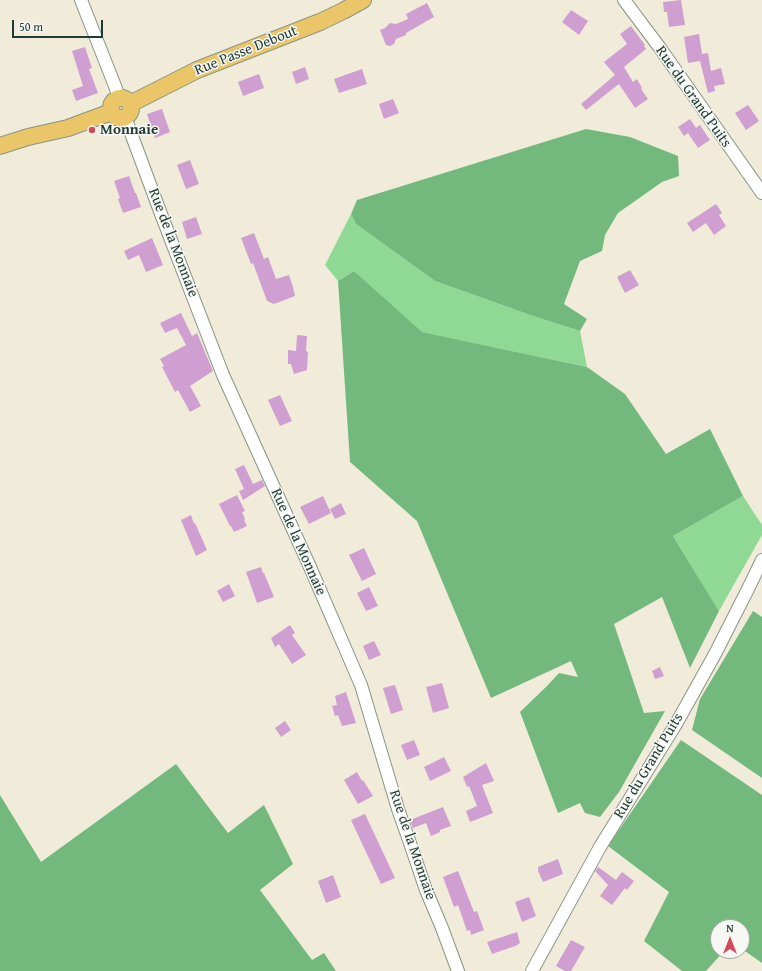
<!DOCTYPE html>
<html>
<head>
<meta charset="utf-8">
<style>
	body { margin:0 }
	#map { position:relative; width:762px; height:971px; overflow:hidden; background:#f0ecd9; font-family:"Gentium Book Plus",serif }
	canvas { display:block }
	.north { position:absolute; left:710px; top:919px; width:40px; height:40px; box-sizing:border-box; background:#f6f6f2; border:1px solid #a0aca6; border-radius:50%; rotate:0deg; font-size:11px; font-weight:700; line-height:16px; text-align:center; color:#1f3d34 }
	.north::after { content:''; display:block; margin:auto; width:14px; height:18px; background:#d1495b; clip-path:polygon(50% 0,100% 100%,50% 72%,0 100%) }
	.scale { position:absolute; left:12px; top:20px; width:91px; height:18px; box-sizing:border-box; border:2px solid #1f3d34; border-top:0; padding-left:5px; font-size:12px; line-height:14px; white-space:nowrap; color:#1f3d34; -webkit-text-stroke:3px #f6f6f2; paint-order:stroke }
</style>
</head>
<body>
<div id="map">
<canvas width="762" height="971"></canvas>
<div class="north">N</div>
<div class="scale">50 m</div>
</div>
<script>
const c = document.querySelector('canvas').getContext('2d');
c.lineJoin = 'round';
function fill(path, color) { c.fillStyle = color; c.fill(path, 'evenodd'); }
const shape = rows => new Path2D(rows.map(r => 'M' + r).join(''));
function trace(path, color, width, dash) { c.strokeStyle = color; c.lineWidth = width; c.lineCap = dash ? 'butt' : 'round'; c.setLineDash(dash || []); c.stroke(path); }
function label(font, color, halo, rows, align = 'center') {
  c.font = font + ' "Gentium Book Plus",serif'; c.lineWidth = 3; c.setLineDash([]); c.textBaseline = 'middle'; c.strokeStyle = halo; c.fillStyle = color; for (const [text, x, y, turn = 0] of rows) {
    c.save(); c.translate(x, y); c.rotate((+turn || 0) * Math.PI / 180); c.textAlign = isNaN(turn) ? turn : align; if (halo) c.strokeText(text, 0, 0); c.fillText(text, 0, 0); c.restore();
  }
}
fill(shape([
	[351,214,356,224,435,281,533,316,580,331,587,367,421,332,354,271,338,281,325,265],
	[743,496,762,525,762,535,719,611,673,536]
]), '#8fd995');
fill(shape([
	[586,129,630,137,678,156,679,176,662,182,618,213,605,235,602,251,580,261,564,304,587,319,580,331,533,316,435,281,356,224,351,214,357,200],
	[354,271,422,332,587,367,625,394,666,454,710,429,743,496,673,536,719,611,690,668,662,597,614,624,644,713,665,711,619,792,600,817,585,813,580,803,558,813,520,712,547,686,559,673,578,677,571,661,491,698,417,521,350,462,338,281],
	[753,611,762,617,762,778,692,730,700,699],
	[681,740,762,795,762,963,742,949,742,927,718,927,718,951,724,951,706,971,682,971,644,941,669,892,608,846],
	[176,764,228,833,264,805,293,864,260,890,312,960,324,953,336,971,0,971,0,795,41,862]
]), '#73b97e');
fill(shape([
	[681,0,685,25,669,27,667,12,664,12,663,2],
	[427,3,434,17,406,33,406,35,396,39,394,44,390,46,386,45,380,30,385,28,390,23,396,24,408,19,406,14],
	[571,10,588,21,579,35,562,22],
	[631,26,645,45,644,46,646,49,624,67,633,82,637,79,642,88,641,89,648,99,635,108,619,84,586,110,581,104,615,75,604,62,627,44,620,34],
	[699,34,702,54,708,53,711,71,721,68,725,84,714,86,715,91,708,93,700,61,688,63,684,37],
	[85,47,92,68,89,69,98,93,76,101,72,90,83,86,72,51],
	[305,67,309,79,296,84,292,72],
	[362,69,367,84,339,93,334,79],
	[259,74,264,88,243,96,238,82],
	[393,99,399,113,384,119,379,104],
	[748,105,759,121,746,130,735,113],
	[162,109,170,132,155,138,147,114],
	[690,119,696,128,700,125,710,140,698,148,688,133,684,136,678,127],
	[190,160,199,184,186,189,177,165],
	[129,176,135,193,136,193,141,207,123,213,118,199,120,198,114,181],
	[716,204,722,213,719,215,726,226,714,235,706,223,693,232,687,223],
	[196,217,202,234,187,239,182,222],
	[254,233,264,259,268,257,276,279,289,275,293,287,295,296,274,304,267,301,253,263,251,264,241,238],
	[152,238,163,265,146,272,139,255,128,260,124,251],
	[630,270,639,285,625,293,617,277],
	[181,313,192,336,197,333,213,371,190,386,201,406,190,412,178,390,175,392,162,367,164,366,160,359,186,345,177,328,165,333,160,323],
	[297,335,307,336,306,351,308,352,307,370,294,374,291,364,288,364,288,350,296,351],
	[280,395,292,421,280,426,268,400],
	[244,465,253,484,262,480,265,486,243,500,239,491,244,489,235,469],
	[237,495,245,511,242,512,245,519,244,520,247,526,234,532,231,526,230,526,219,504],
	[323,496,331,513,309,524,300,507],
	[341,503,346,514,335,519,330,509],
	[191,515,194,524,195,523,207,550,196,556,181,520],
	[364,548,376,574,362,581,349,555],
	[261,567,263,573,264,573,274,597,257,603,246,572],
	[229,584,235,596,223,602,217,591],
	[369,587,378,606,366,611,357,593],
	[290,625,295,633,292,635,306,655,292,664,279,644,275,647,271,638],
	[374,641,381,655,369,660,363,646],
	[660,667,664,676,655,679,652,671],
	[442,683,449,708,433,713,426,687],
	[395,685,403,710,391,714,383,688],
	[346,692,356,723,342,726,338,715,335,716,332,706,337,705,335,696],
	[285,721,291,730,281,737,275,728],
	[414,740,420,755,407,760,401,745],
	[444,757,451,771,430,781,424,767],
	[486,763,494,781,482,785,493,813,470,822,466,811,477,806,469,786,467,787,463,777],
	[357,772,362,781,363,780,373,796,358,804,344,780],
	[443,807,451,826,440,830,440,832,431,836,426,823,413,828,410,820],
	[365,814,395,878,381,884,351,820],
	[558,859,563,874,543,882,538,871,538,867],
	[598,867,616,880,622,872,634,881,627,890,625,888,612,905,600,896,608,885,595,871],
	[458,871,474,912,477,911,484,930,471,935,470,930,467,931,458,905,454,907,443,877],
	[333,875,341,897,326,903,318,881],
	[529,897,536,916,522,922,515,902],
	[517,932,520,943,518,944,518,945,492,954,487,942],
	[571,940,585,947,571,971,565,971,556,966]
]), '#cf9fd1');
const minor = shape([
	[81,0,115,86,119,98],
	[624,0,660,48,762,193],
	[125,117,161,214,223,375,310,567,361,685,398,809,410,843,426,890,442,928,458,971],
	[532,971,600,847,676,724,715,654,748,589,762,560]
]);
const major = shape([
	'111 108a10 10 0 1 1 20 0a10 10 0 1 1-20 0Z',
	[130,104,197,70,320,22,343,11,363,0],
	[0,146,28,137,68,128,111,112]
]);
trace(minor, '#889486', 14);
trace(major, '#889486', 18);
trace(minor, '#fff', 12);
trace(major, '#eac669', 16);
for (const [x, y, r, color] of [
	[92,130,4,"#d1495b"]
]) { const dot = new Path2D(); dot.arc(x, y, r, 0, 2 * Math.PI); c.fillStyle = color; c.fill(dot); trace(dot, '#f6f6f2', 1.5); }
label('15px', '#1f3d34', '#f6f6f2', [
	["Rue Passe Debout",246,51,-22],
	["Rue du Grand Puits",693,97,55],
	["Rue de la Monnaie",173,243,69],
	["Rue de la Monnaie",298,542,66],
	["Rue du Grand Puits",649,766,-59],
	["Rue de la Monnaie",412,845,71]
]);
label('bold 15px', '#1f3d34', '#f6f6f2', [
	["Monnaie",100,130]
], 'left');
</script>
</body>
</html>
